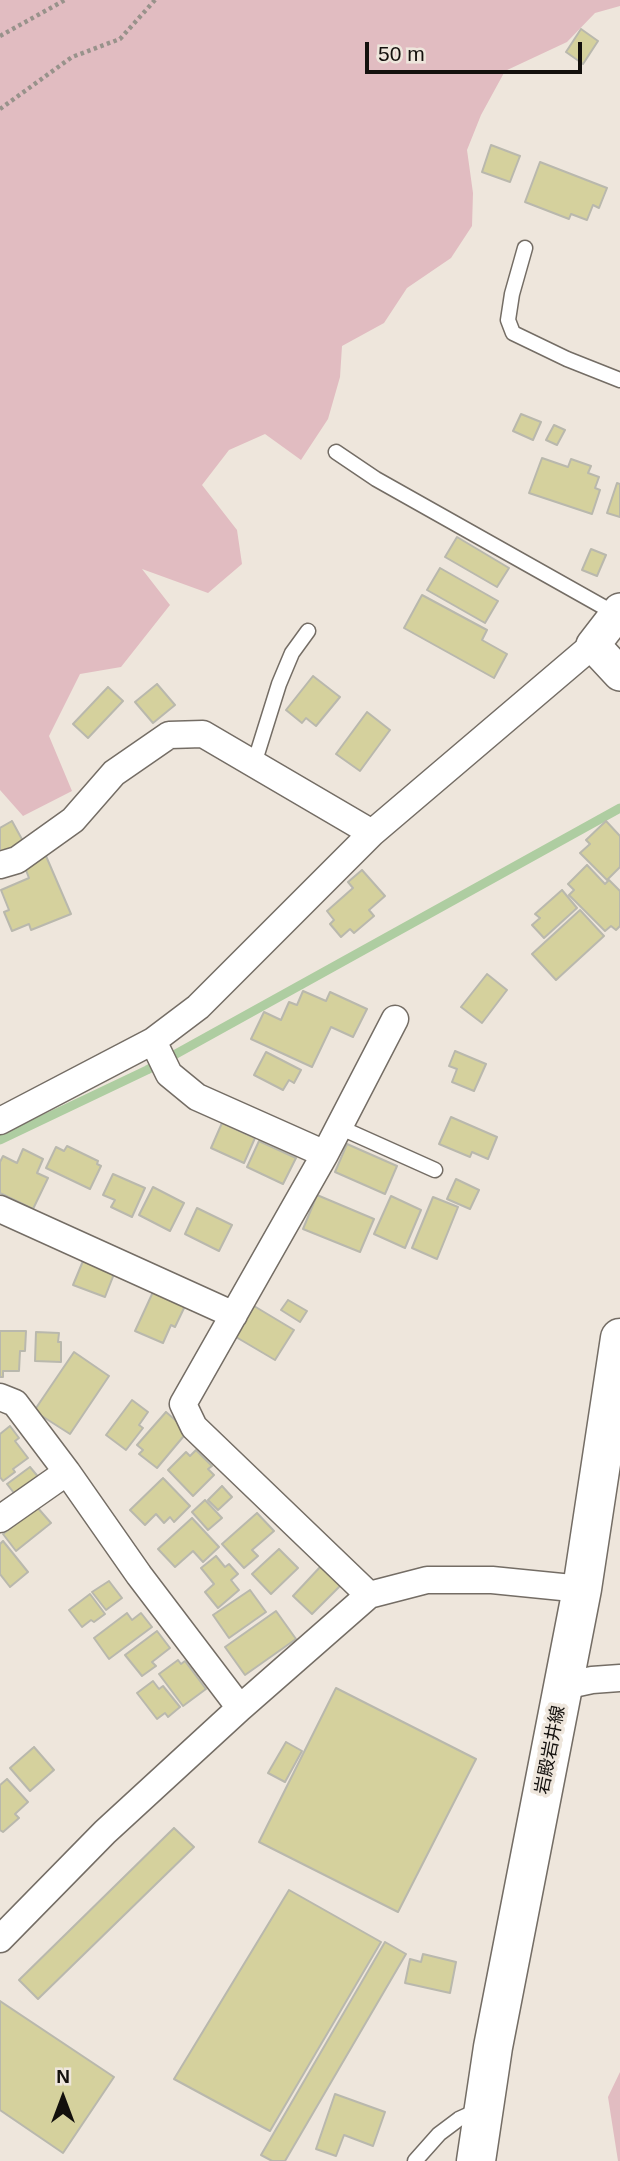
<!DOCTYPE html>
<html>
<head>
<meta charset="utf-8">
<style>
	body { margin:0 }
	#map { position:relative; width:620px; height:2161px; overflow:hidden; background:#eee6dc; font-family:Arial,sans-serif }
	canvas { display:block }
	.north { position:absolute; left:28px; top:2063px; width:70px; height:70px; -webkit-text-stroke:5px #eee6dc; paint-order:stroke; rotate:0deg; font-size:19px; font-weight:700; line-height:28px; text-align:center; color:#13100d }
	.north::after { content:''; display:block; margin:auto; width:24px; height:32px; background:#13100d; clip-path:polygon(50% 0,100% 100%,50% 72%,0 100%) }
	.scale { position:absolute; left:365px; top:42px; width:217px; height:32px; box-sizing:border-box; border:4px solid #13100d; border-top:0; padding-left:9px; font-size:21px; line-height:24px; white-space:nowrap; color:#13100d; -webkit-text-stroke:5px #eee6dc; paint-order:stroke }
</style>
</head>
<body>
<div id="map">
<canvas width="620" height="2161"></canvas>
<div class="north">N</div>
<div class="scale">50 m</div>
</div>
<script>
const c = document.querySelector('canvas').getContext('2d');
c.lineJoin = 'round';
function fill(path, color) { c.fillStyle = color; c.fill(path, 'evenodd'); }
const shape = rows => new Path2D(rows.map(r => 'M' + r).join(''));
function trace(path, color, width, dash) { c.strokeStyle = color; c.lineWidth = width; c.lineCap = dash ? 'butt' : 'round'; c.setLineDash(dash || []); c.stroke(path); }
function label(font, color, halo, rows, align = 'center') {
  c.font = font + ' Arial,"Noto Sans JP",sans-serif'; c.lineWidth = 7; c.setLineDash([]); c.textBaseline = 'middle'; c.strokeStyle = halo; c.fillStyle = color; for (const [text, x, y, turn = 0] of rows) {
    c.save(); c.translate(x, y); c.rotate((+turn || 0) * Math.PI / 180); c.textAlign = isNaN(turn) ? turn : align; if (halo) c.strokeText(text, 0, 0); c.fillText(text, 0, 0); c.restore();
  }
}
fill(shape([
	[0,0,620,0,620,6,595,13,567,42,505,71,481,115,467,150,473,193,472,226,451,258,407,288,384,323,342,346,340,377,328,419,301,460,265,434,229,450,202,485,237,530,242,564,208,593,142,569,170,605,121,667,80,674,49,736,72,791,23,816,0,790],
	[620,2072,620,2161,618,2161,608,2097]
]), '#e1bcc1');
trace(shape([
	[0,1140,147,1070,620,808]
]), '#aecda1', 9);
const building = shape([
	[581,29,598,41,583,64,566,52,581,29],
	[491,145,520,156,510,182,482,172,491,145],
	[540,162,607,188,599,208,593,205,587,220,571,214,569,219,525,202,540,162],
	[521,414,541,422,533,440,513,431,521,414],
	[554,425,565,430,557,445,546,440,554,425],
	[542,458,568,467,571,459,591,466,588,473,599,477,595,488,600,490,592,514,529,493,542,458],
	[617,483,620,484,620,517,607,513,617,483],
	[457,537,509,568,497,587,445,557,457,537],
	[591,549,606,555,597,576,582,570,591,549],
	[440,568,498,601,485,623,427,590,440,568],
	[422,595,487,630,482,640,507,654,494,678,404,628,422,595],
	[313,676,340,697,316,726,306,718,302,723,286,710,313,676],
	[157,684,175,705,153,723,135,702,157,684],
	[108,687,123,701,88,738,73,724,108,687],
	[367,712,390,730,360,771,336,754,367,712],
	[12,821,24,843,0,856,0,828,12,821],
	[606,821,620,836,620,867,607,880,580,853,590,844,586,840,606,821],
	[46,856,71,914,31,930,29,924,12,931,4,912,9,910,1,890,29,878,24,865,46,856],
	[587,865,605,884,609,880,620,891,620,926,616,930,611,926,605,931,569,895,574,890,568,884,587,865],
	[362,870,385,896,369,910,374,916,354,933,350,929,341,937,330,924,334,920,327,911,353,888,348,882,362,870],
	[562,890,577,908,544,938,532,925,540,918,535,914,562,890],
	[580,910,604,936,556,980,532,954,580,910],
	[487,974,507,990,482,1023,461,1007,487,974],
	[303,991,326,1001,330,992,367,1009,353,1037,331,1027,312,1067,251,1039,264,1012,281,1020,289,1002,297,1005,303,991],
	[455,1051,486,1064,474,1091,452,1082,457,1069,449,1066,455,1051],
	[266,1052,301,1070,294,1083,289,1080,283,1090,254,1075,266,1052],
	[451,1117,497,1137,488,1159,472,1152,470,1157,439,1144,451,1117],
	[222,1123,255,1138,244,1163,211,1148,222,1123],
	[259,1141,296,1158,283,1184,247,1167,259,1141],
	[347,1144,397,1166,385,1194,335,1172,347,1144],
	[67,1146,98,1161,97,1164,101,1166,90,1189,46,1168,56,1147,64,1151,67,1146],
	[23,1149,43,1159,37,1173,48,1178,33,1209,0,1193,0,1162,3,1156,17,1163,23,1149],
	[113,1174,145,1188,132,1217,111,1207,115,1200,103,1195,113,1174],
	[456,1179,479,1190,470,1209,447,1199,456,1179],
	[153,1187,184,1203,170,1231,139,1215,153,1187],
	[317,1195,374,1219,360,1252,303,1229,317,1195],
	[391,1196,421,1210,405,1248,374,1234,391,1196],
	[433,1197,458,1207,437,1259,412,1248,433,1197],
	[197,1208,232,1225,219,1251,185,1234,197,1208],
	[83,1261,114,1274,105,1297,73,1285,83,1261],
	[153,1292,185,1306,175,1327,171,1325,163,1343,135,1331,153,1292],
	[288,1300,307,1311,300,1322,281,1310,288,1300],
	[254,1306,294,1330,275,1360,236,1337,254,1306],
	[0,1331,26,1331,25,1351,20,1351,19,1371,3,1371,3,1377,0,1377,0,1331],
	[36,1332,59,1333,58,1342,61,1342,61,1362,35,1361,36,1332],
	[74,1352,109,1376,70,1434,34,1411,74,1352],
	[132,1400,148,1412,139,1425,143,1428,126,1450,106,1435,132,1400],
	[166,1412,188,1431,157,1468,139,1454,143,1450,137,1445,166,1412],
	[10,1426,19,1438,15,1441,28,1458,13,1469,15,1472,3,1481,0,1477,0,1434,10,1426],
	[196,1450,212,1466,208,1469,214,1475,193,1496,168,1470,186,1452,190,1456,196,1450],
	[30,1467,40,1479,17,1497,7,1484,30,1467],
	[163,1478,190,1506,174,1522,170,1517,164,1523,156,1514,145,1525,130,1510,163,1478],
	[222,1486,232,1497,218,1510,208,1500,222,1486],
	[205,1500,222,1518,208,1530,192,1512,205,1500],
	[37,1507,51,1523,16,1551,3,1534,37,1507],
	[257,1513,274,1531,252,1550,258,1556,244,1568,222,1544,257,1513],
	[192,1518,219,1547,203,1562,193,1551,175,1567,158,1549,192,1518],
	[3,1541,28,1572,10,1587,0,1574,0,1544,3,1541],
	[279,1549,298,1568,271,1594,252,1574,279,1549],
	[216,1556,225,1567,229,1564,238,1574,231,1580,239,1590,218,1608,205,1592,214,1584,201,1568,216,1556],
	[321,1566,341,1585,312,1614,293,1596,321,1566],
	[109,1581,122,1598,106,1610,92,1592,109,1581],
	[250,1590,266,1612,229,1638,213,1615,250,1590],
	[90,1594,105,1614,94,1622,91,1620,82,1627,69,1610,90,1594],
	[276,1611,296,1639,245,1675,225,1647,276,1611],
	[127,1613,132,1620,141,1613,152,1627,109,1659,94,1638,127,1613],
	[157,1631,170,1648,152,1662,156,1666,142,1676,125,1655,157,1631],
	[178,1660,181,1664,185,1661,206,1689,183,1706,159,1674,178,1660],
	[153,1681,159,1689,163,1686,180,1707,168,1717,165,1713,157,1719,137,1693,153,1681],
	[336,1688,476,1759,398,1912,259,1842,336,1688],
	[286,1742,302,1751,285,1782,268,1773,286,1742],
	[34,1747,54,1770,30,1791,10,1768,34,1747],
	[7,1779,28,1802,15,1814,19,1818,3,1832,0,1830,0,1785,7,1779],
	[174,1828,194,1847,38,1999,19,1980,174,1828],
	[289,1890,381,1942,270,2131,174,2079,289,1890],
	[385,1942,406,1954,285,2161,272,2161,261,2155,385,1942],
	[423,1954,456,1962,450,1993,405,1983,410,1959,421,1962,423,1954],
	[0,2001,114,2077,63,2153,0,2110,0,2001],
	[335,2094,385,2112,373,2146,344,2135,336,2156,316,2149,335,2094]
]);
fill(building, '#d5d19d');
trace(building, '#b9b8ad', 2);
const service = shape([
	[525,248,512,294,508,320,513,333,567,359,620,380],
	[336,452,376,479,616,614],
	[254,764,279,684,292,653,308,631],
	[339,1127,435,1170],
	[415,2161,439,2134,459,2119,479,2110]
]);
const minor = shape([
	[0,865,17,860,73,820,114,773,169,735,203,734,372,833],
	[153,1041,169,1074,197,1097,325,1154],
	[0,1121,153,1041,198,1007,372,833,593,645],
	[0,1209,234,1315],
	[0,1397,15,1403,67,1472,139,1575,240,1708],
	[0,1519,67,1472],
	[369,1595,194,1427,183,1404,325,1154,395,1019],
	[564,1686,592,1680,620,1678],
	[0,1939,105,1832,240,1708,369,1595,427,1580,492,1580,582,1589]
]);
const tertiary = shape([
	[620,610,593,645,620,674]
]);
const secondary = shape([
	[476,2161,493,2047,582,1589,620,1338]
]);
trace(service, '#746d65', 17);
trace(minor, '#746d65', 29);
trace(tertiary, '#746d65', 36);
trace(secondary, '#746d65', 41);
trace(shape([
	[0,36,65,0],
	[0,109,72,57,120,39,155,0]
]), '#98928b', 4.5, [3.5, 3.5]);
trace(service, '#fff', 14);
trace(minor, '#fff', 26);
trace(tertiary, '#fff', 33);
trace(secondary, '#fff', 38);
label('18px', '#13100d', '#eee6dc', [
	["岩殿岩井線",551,1750,-79]
]);
</script>
</body>
</html>
